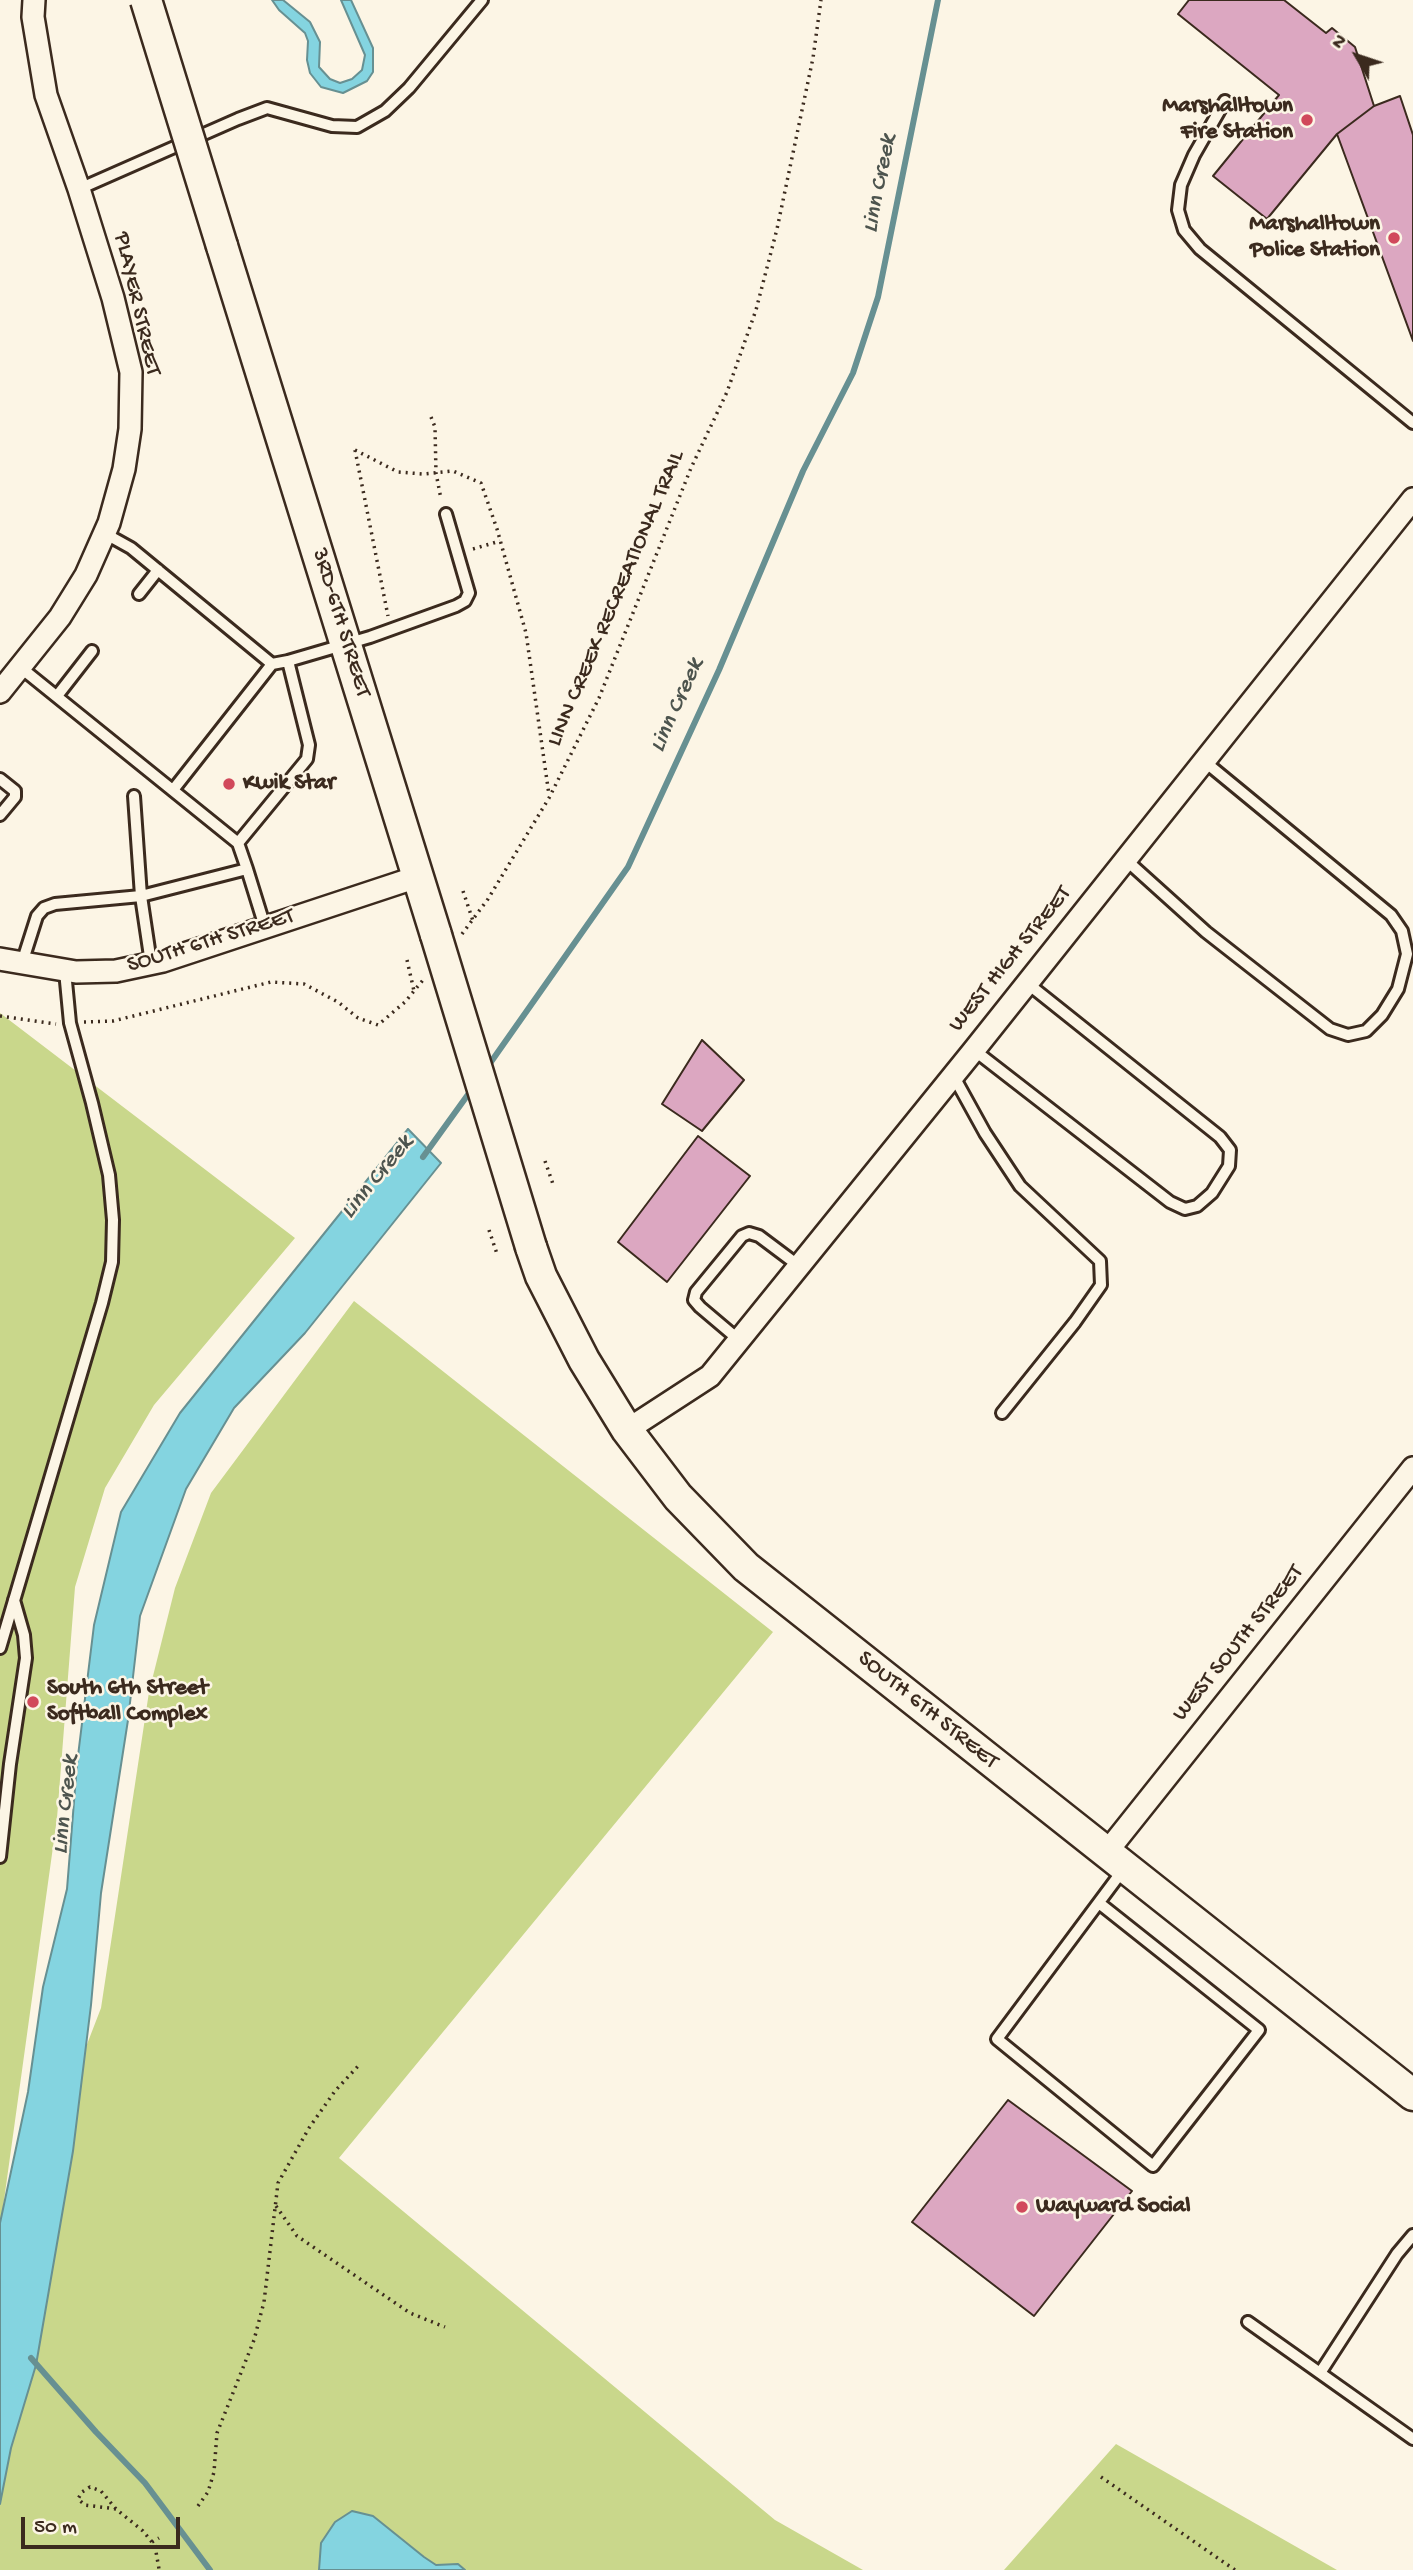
<!DOCTYPE html>
<html>
<head>
<meta charset="utf-8">
<style>
	body { margin:0 }
	#map { position:relative; width:1413px; height:2570px; overflow:hidden; background:#fcf5e5; font-family:"Gochi Hand",sans-serif }
	canvas { display:block }
	.north { position:absolute; left:1322px; top:21px; width:70px; height:70px; -webkit-text-stroke:5px #fcf5e5; paint-order:stroke; rotate:309deg; font-size:19px; font-weight:700; line-height:28px; text-align:center; color:#3b2a1e }
	.north::after { content:''; display:block; margin:auto; width:24px; height:32px; background:#3b2a1e; clip-path:polygon(50% 0,100% 100%,50% 72%,0 100%) }
	.scale { position:absolute; left:21px; top:2517px; width:159px; height:32px; box-sizing:border-box; border:4px solid #3b2a1e; border-top:0; padding-left:9px; font-size:21px; line-height:24px; white-space:nowrap; color:#3b2a1e; -webkit-text-stroke:5px #fcf5e5; paint-order:stroke }
</style>
</head>
<body>
<div id="map">
<canvas width="1413" height="2570"></canvas>
<div class="north">N</div>
<div class="scale">50 m</div>
</div>
<script>
const c = document.querySelector('canvas').getContext('2d');
c.lineJoin = 'round';
function fill(path, color) { c.fillStyle = color; c.fill(path, 'evenodd'); }
const shape = rows => new Path2D(rows.map(r => 'M' + r).join(''));
function trace(path, color, width, dash) { c.strokeStyle = color; c.lineWidth = width; c.lineCap = dash ? 'butt' : 'round'; c.setLineDash(dash || []); c.stroke(path); }
function label(font, color, halo, rows, align = 'center') {
  c.font = font + ' "Gochi Hand",sans-serif'; c.lineWidth = 5; c.setLineDash([]); c.textBaseline = 'middle'; c.strokeStyle = halo; c.fillStyle = color; for (const [text, x, y, turn = 0] of rows) {
    c.save(); c.translate(x, y); c.rotate((+turn || 0) * Math.PI / 180); c.textAlign = isNaN(turn) ? turn : align; if (halo) c.strokeText(text, 0, 0); c.fillText(text, 0, 0); c.restore();
  }
}
fill(shape([
	[0,1013,295,1238,154,1405,105,1488,75,1587,57,1818,0,2229],
	[354,1301,773,1632,339,2158,775,2520,863,2570,0,2570,0,2270,101,2008,149,1692,175,1588,211,1493],
	[1116,2444,1337,2570,1004,2570]
]), '#c9d78b');
const water = shape([
	[272,0,283,0,310,22,320,42,319,67,330,79,340,83,352,79,362,70,365,55,341,0,351,0,373,48,373,72,367,81,343,93,321,87,310,73,307,60,308,41,305,33,279,10,272,0],
	[408,1129,441,1163,305,1333,234,1408,186,1489,140,1616,128,1720,101,1893,91,2005,73,2151,36,2365,11,2448,0,2504,0,2223,28,2092,43,1987,67,1889,77,1764,94,1625,121,1512,180,1413,408,1129],
	[352,2511,373,2516,424,2557,436,2565,458,2564,465,2570,319,2570,321,2543,335,2522,352,2511]
]);
fill(water, '#84d4e0');
trace(water, '#679092', 2);
trace(shape([
	[486,1069,628,867,719,670,803,471,853,373,878,297,938,0],
	[423,1157,472,1089],
	[31,2358,96,2432,145,2483,210,2570]
]), '#679092', 6);
const building = shape([
	[1189,0,1284,0,1326,33,1332,28,1355,47,1374,106,1337,134,1267,219,1213,176,1279,95,1178,14,1189,0],
	[1400,96,1413,135,1413,341,1337,134,1374,106,1400,96],
	[702,1040,744,1080,702,1131,662,1104,702,1040],
	[698,1136,750,1176,667,1282,618,1242,698,1136],
	[1008,2100,1132,2191,1034,2316,912,2222,1008,2100]
]);
fill(building, '#dca7c1');
trace(building, '#3b2a1e', 2);
const service = shape([
	[1225,101,1194,155,1181,185,1178,210,1184,230,1200,249,1413,423],
	[79,189,238,119,267,108,332,126,357,127,385,111,409,88,482,0],
	[104,533,131,548,272,664,288,661],
	[139,594,158,570],
	[20,667,238,843,247,869],
	[57,696,92,651],
	[0,779,15,791,15,797,0,815],
	[173,790,272,664],
	[238,843,307,759,309,745,288,661,370,637,456,606,465,601,469,593,446,514],
	[1125,859,1206,932,1330,1029,1348,1035,1366,1031,1382,1015,1398,989,1407,954,1402,931,1391,915,1204,761],
	[22,963,37,916,44,908,55,904,141,896,134,796],
	[151,963,141,896,247,869,265,927],
	[974,1050,1170,1202,1185,1209,1197,1206,1212,1193,1229,1166,1230,1150,1220,1137,1027,983],
	[953,1075,985,1133,1020,1186,1100,1261,1101,1285,1075,1322,1002,1413],
	[739,1340,700,1307,694,1300,696,1292,742,1236,749,1233,759,1236,799,1266],
	[0,1648,102,1303,112,1262,113,1220,109,1175,92,1103,70,1023,65,971],
	[0,1857,10,1764,26,1658,24,1635,14,1600],
	[1099,1903,1259,2030,1153,2166,997,2039,1123,1870],
	[1248,2322,1413,2439],
	[1320,2373,1397,2254,1413,2235]
]);
const minor = shape([
	[0,692,60,617,86,575,109,523,124,469,130,429,131,372,113,298,79,189,46,95,33,17,34,0],
	[0,959,76,972,116,971,163,961,417,877],
	[627,1430,710,1376,974,1050,1413,499],
	[1106,1853,1413,1468]
]);
const secondary = shape([
	[222,246,436,935],
	[531,1247,541,1276,584,1360,627,1430,678,1497,746,1567,1413,2095]
]);
trace(service, '#3b2a1e', 16);
trace(minor, '#3b2a1e', 26);
trace(secondary, '#3b2a1e', 35);
trace(shape([
	[431,417,435,427,436,473,441,499],
	[355,450,398,472,423,474,453,471,481,483,497,529,526,633,549,795],
	[355,450,388,616],
	[473,549,500,541],
	[463,891,473,921],
	[462,934,488,899,549,798,599,698,691,468,727,392,756,310,777,229,813,58,821,0],
	[407,960,414,991],
	[0,1016,56,1024],
	[84,1022,113,1021,271,982,304,984,338,1002,358,1018,378,1025,405,1002,423,980],
	[545,1161,554,1187],
	[489,1230,497,1254],
	[276,2206,297,2236,410,2313,445,2327],
	[1101,2477,1235,2570],
	[198,2506,208,2492,214,2472,217,2433,254,2340,264,2302,278,2183,309,2128,335,2091,360,2064],
	[116,2509,85,2505,78,2499,82,2492,90,2487,101,2491,116,2509,143,2531,155,2546,159,2569],
	[152,2542,159,2538]
]), '#3b2a1e', 3.5, [2, 5]);
trace(service, '#fcf5e5', 10);
trace(minor, '#fcf5e5', 21);
trace(secondary, '#fcf5e5', 30);
const secondaryBridge = shape([
	[146,0,222,246],
	[436,935,531,1247]
]);
trace(secondaryBridge, '#3b2a1e', 35, []);
trace(secondaryBridge, '#fcf5e5', 30);
for (const [x, y, r, color] of [
	[1307,120,7,"#d1495b"],
	[1394,238,7,"#d1495b"],
	[229,784,7,"#d1495b"],
	[33,1702,7,"#d1495b"],
	[1022,2207,7,"#d1495b"]
]) { const dot = new Path2D(); dot.arc(x, y, r, 0, 2 * Math.PI); c.fillStyle = color; c.fill(dot); trace(dot, '#fcf5e5', 2.5); }
label('bold 23px', '#3b2a1e', '#fcf5e5', [
	["Marshalltown",1293,107,"right"],
	["Fire Station",1293,133,"right"],
	["Marshalltown",1380,225,"right"],
	["Police Station",1380,251,"right"],
	["Kwik Star",243,784],
	["South 6th Street",47,1689],
	["Softball Complex",47,1715],
	["Wayward Social",1036,2207]
], 'left');
label('23px', '#3b2a1e', '#fcf5e5', [
	["PLAYER STREET",136,304,77],
	["LINN CREEK RECREATIONAL TRAIL",617,599,-67],
	["3RD-6TH STREET",340,623,73],
	["SOUTH 6TH STREET",211,942,-17],
	["WEST HIGH STREET",1011,960,-51],
	["WEST SOUTH STREET",1239,1644,-51],
	["SOUTH 6TH STREET",927,1711,39]
]);
label('italic 24px', '#4d544e', '#fcf5e5', [
	["Linn Creek",881,184,-79],
	["Linn Creek",678,706,-66],
	["Linn Creek",378,1178,-51],
	["Linn Creek",67,1805,-84]
]);
</script>
</body>
</html>
